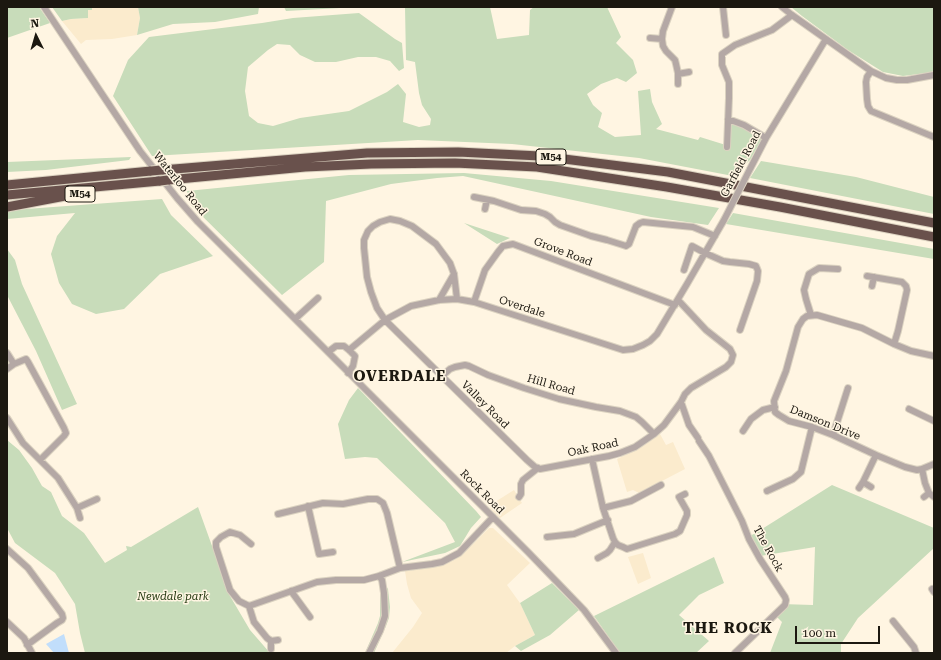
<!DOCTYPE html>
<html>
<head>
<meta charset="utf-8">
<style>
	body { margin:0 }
	#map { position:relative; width:941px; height:660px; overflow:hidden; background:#fff5e2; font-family:"Roboto Serif",serif }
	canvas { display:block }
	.frame { position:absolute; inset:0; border:8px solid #1c1810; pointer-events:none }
	.north { position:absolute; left:16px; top:16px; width:40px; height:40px; -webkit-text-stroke:3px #fff5e2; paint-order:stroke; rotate:355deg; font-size:11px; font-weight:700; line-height:16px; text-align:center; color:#1c1810 }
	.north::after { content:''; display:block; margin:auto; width:14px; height:18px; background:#1c1810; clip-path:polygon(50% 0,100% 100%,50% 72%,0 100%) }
	.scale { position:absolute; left:795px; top:626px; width:85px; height:18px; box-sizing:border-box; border:2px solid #1c1810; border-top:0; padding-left:5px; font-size:12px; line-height:14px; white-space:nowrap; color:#1c1810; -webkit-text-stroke:3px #fff5e2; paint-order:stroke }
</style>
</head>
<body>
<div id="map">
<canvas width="941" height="660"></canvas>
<div class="frame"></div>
<div class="north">N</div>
<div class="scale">100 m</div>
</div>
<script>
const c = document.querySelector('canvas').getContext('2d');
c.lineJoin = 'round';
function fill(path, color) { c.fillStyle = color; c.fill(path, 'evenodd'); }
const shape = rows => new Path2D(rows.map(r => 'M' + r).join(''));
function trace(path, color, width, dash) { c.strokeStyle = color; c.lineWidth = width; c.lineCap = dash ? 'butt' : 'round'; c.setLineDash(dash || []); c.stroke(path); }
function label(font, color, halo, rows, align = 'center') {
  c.font = font + ' "Roboto Serif",serif'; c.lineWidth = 3; c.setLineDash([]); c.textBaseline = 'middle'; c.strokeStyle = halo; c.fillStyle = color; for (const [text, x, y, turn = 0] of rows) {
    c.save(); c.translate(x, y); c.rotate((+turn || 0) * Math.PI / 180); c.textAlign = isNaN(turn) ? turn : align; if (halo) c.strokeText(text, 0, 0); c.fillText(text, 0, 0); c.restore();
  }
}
fill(shape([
	[92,7,138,7,140,18,137,35,112,39,86,40,81,44,62,21,71,19,88,18,88,10,92,9],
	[660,434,666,445,673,442,685,469,639,493,633,490,627,492,617,459,640,448],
	[514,490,522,503,500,518,490,508,495,502],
	[489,528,493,528,530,563,507,585,520,603,535,635,515,646,506,653,392,653,413,627,422,613,411,598,407,584,405,571,436,567,456,559,470,547],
	[643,553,651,578,638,584,628,557]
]), '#fbebcd');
fill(shape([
	[7,7,39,7,50,23,7,38],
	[52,7,92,7,92,10,88,10,88,18,71,19,62,21],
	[138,7,259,7,258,14,215,22,173,24,137,35,140,18],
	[284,7,359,7,286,11],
	[405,7,490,7,497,39,529,35,530,10,534,7,607,7,621,37,616,43,633,60,637,73,626,82,617,78,601,84,587,94,593,105,602,113,598,127,615,137,641,135,638,91,650,89,652,102,662,124,656,129,698,140,700,137,729,146,731,124,733,123,746,128,762,139,750,160,733,176,639,158,512,144,418,140,152,156,113,96,128,60,149,37,262,23,293,18,359,13,395,39,402,43,404,68,399,71,390,61,376,57,358,57,336,62,315,62,300,55,290,45,277,44,268,50,248,67,245,91,249,116,258,123,273,126,300,118,349,111,387,92,398,84,406,94,403,122,419,127,430,125,431,119,422,105,419,93,415,62,406,60],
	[791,7,934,7,934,72,903,76,883,72,848,50,802,16],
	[131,157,129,160,46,170,7,172,7,162],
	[761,161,856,177,934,197,934,214,750,178],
	[464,173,551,181,719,208,708,225,651,217,463,176,437,178,391,184,326,201,324,262,282,295,191,205,187,191,349,175],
	[162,199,171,215,213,256,160,274,124,309,96,314,72,304,59,283,51,254,57,236,75,213,7,219,7,211,26,209],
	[733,213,934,249,934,259,726,224],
	[464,223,510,238,497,244],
	[7,249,15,260,22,284,77,404,62,410,36,351,7,295],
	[358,388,476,511,481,517,471,528,460,546,445,553,402,562,455,542,445,523,377,458,365,457,345,459,338,424,349,400],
	[7,440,19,450,32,468,42,486,51,492,62,516,84,533,105,563,127,550,126,546,131,547,198,507,230,596,250,630,270,653,85,653,80,633,75,604,55,573,15,543,7,528],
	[832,485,934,528,934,548,858,618,841,644,841,653,770,653,782,622,773,613,781,604,813,605,815,547,760,556,749,536,754,534],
	[714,557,724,583,699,595,679,615,709,641,696,653,620,653,594,616],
	[382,580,388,589,390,607,389,618,386,626,374,653,365,653,378,623,380,616,380,587],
	[552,583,579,610,550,635,521,651,515,646,535,635,520,603]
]), '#c8dcba');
fill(shape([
	[64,634,69,653,54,653,46,644]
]), '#c1defb');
const minor = shape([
	[44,7,140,151,177,198,198,222,528,552,584,610,616,653],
	[672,7,663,31,662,39,663,46,666,51,675,60,676,64,678,73,678,84],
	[723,7,726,35],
	[782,7,792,15,871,71,886,78,897,80,907,80,934,75],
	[650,38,662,39],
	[871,71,867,77,866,82,867,99,868,106,871,111,934,137],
	[678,74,689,72],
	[728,119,744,125,766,138],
	[727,147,729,98,729,82,722,65,722,54,735,45,772,30,792,15],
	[750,169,766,138,826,39],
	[474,197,494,201,521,210,536,211,545,214,550,217,555,222,560,225,591,236,607,240,623,245,626,246,629,244,636,226,640,223,643,222,693,227,715,236],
	[485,209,487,200],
	[684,270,692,246,705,253,723,261,730,262,749,264,756,266,758,271,757,281,740,330],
	[867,276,902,282,906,286,907,290,898,331,894,344],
	[872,286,874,277],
	[457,299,454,274,450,263,436,244,412,226,400,221,390,219,380,222,373,226,368,231,364,240,364,248,367,277,371,292,377,308,385,320,527,460,535,467,540,469,609,456,620,453,635,447,654,434,664,425,681,402,685,394,691,388,726,367,731,362,733,355,730,349,706,330,678,300],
	[439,300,454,274],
	[474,302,485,270,498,252,503,246,513,244,675,305],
	[811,315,806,299,804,290,809,274,819,268,838,269],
	[295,319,318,298],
	[349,350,385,320,411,306,439,300,457,299,474,302,623,350,633,349,643,345,650,341,657,334,687,284,724,220],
	[328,352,336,346,344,346,349,350,355,356,353,366,348,373],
	[7,353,14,364],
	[934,356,911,351,894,344,862,328,817,315,807,316,803,319,798,327,786,371,774,401,775,412,779,415,789,421,812,427,833,435,876,455,905,467,917,470,922,469,934,464],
	[7,369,14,364,26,359,28,362,64,428,66,433,64,436,40,460],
	[442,376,450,369,455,367,465,365,469,366,488,375,524,388,559,399,596,407,620,411,636,417,642,422,654,434],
	[681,402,689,425,698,438],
	[909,409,934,421],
	[7,418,23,443,58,478,77,508,80,518],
	[743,431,751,419,763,410,775,407],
	[833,435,848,388],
	[699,441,709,456,742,521,749,539,760,559,785,597,786,600,785,605,735,653],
	[592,459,603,508,613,538,615,542,618,545,623,547,627,549,675,534,680,531,687,515,687,511,679,497,685,494],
	[922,469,925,483,929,493],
	[863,482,876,455],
	[859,488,863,482,871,487],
	[767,491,793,479,801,472,812,427],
	[519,497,521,494,521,484,523,480,538,468],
	[924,497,929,493,934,497],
	[308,506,319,554,333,552],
	[77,508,97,499],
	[603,508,631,501,661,485],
	[278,514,323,503,343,504,368,499,377,499,383,503,387,513,400,568],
	[547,537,574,534,608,520],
	[251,544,240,535,230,532,221,537,216,542,216,547,230,590,239,601,249,606,317,582,336,580,364,580,379,576,400,568,432,564,442,562,459,553,493,517],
	[7,549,28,568,62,614,63,618,62,620,57,623,27,645],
	[598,558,607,553,610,550,615,542],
	[932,589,934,592],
	[291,591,310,617],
	[249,606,254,622,267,638,271,641],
	[893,621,914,647,916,653],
	[7,622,24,638,32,653],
	[271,649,271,641,278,640],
	[369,653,380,631,385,616,384,593,382,580,379,576]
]);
const highway = shape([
	[162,170,367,153,458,152,540,156,668,172,934,223],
	[168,180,305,167,371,164,455,163,537,167,667,187,780,207,934,237],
	[7,185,151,171],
	[7,195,160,181],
	[7,207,81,193]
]);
trace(minor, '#dbd2c0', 8);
trace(highway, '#dbd2c0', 11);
trace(minor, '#b4a8a5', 6);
trace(highway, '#69514c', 9);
const minorBridge = shape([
	[724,220,750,169]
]);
const highwayBridge = shape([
	[151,171,162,170],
	[160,181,168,180]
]);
trace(minorBridge, '#dbd2c0', 8, []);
trace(highwayBridge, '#dbd2c0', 11, []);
trace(minorBridge, '#b4a8a5', 6);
trace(highwayBridge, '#69514c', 9);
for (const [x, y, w] of [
	[551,157,30],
	[80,194,30]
]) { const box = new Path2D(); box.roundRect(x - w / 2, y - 8, w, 16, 3); c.fillStyle = '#fff5e2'; c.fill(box); trace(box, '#1c1810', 1); }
label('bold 10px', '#1c1810', null, [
	["M54",551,157],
	["M54",80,194]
]);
label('11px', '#1c1810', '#fff5e2', [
	["Garfield Road",741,164,-62],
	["Waterloo Road",180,184,51],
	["Grove Road",563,252,21],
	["Overdale",522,307,18],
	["Hill Road",551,385,16],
	["Valley Road",485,405,45],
	["Damson Drive",825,423,22],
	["Oak Road",593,448,-12],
	["Rock Road",482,492,45],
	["The Rock",768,549,61]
]);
label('italic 11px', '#23370f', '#fff5e2', [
	["Newdale park",173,597]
]);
c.letterSpacing = '1px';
label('bold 15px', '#1c1810', '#fff5e2', [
	["OVERDALE",400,377],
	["THE ROCK",728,629]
]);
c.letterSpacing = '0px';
</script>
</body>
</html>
